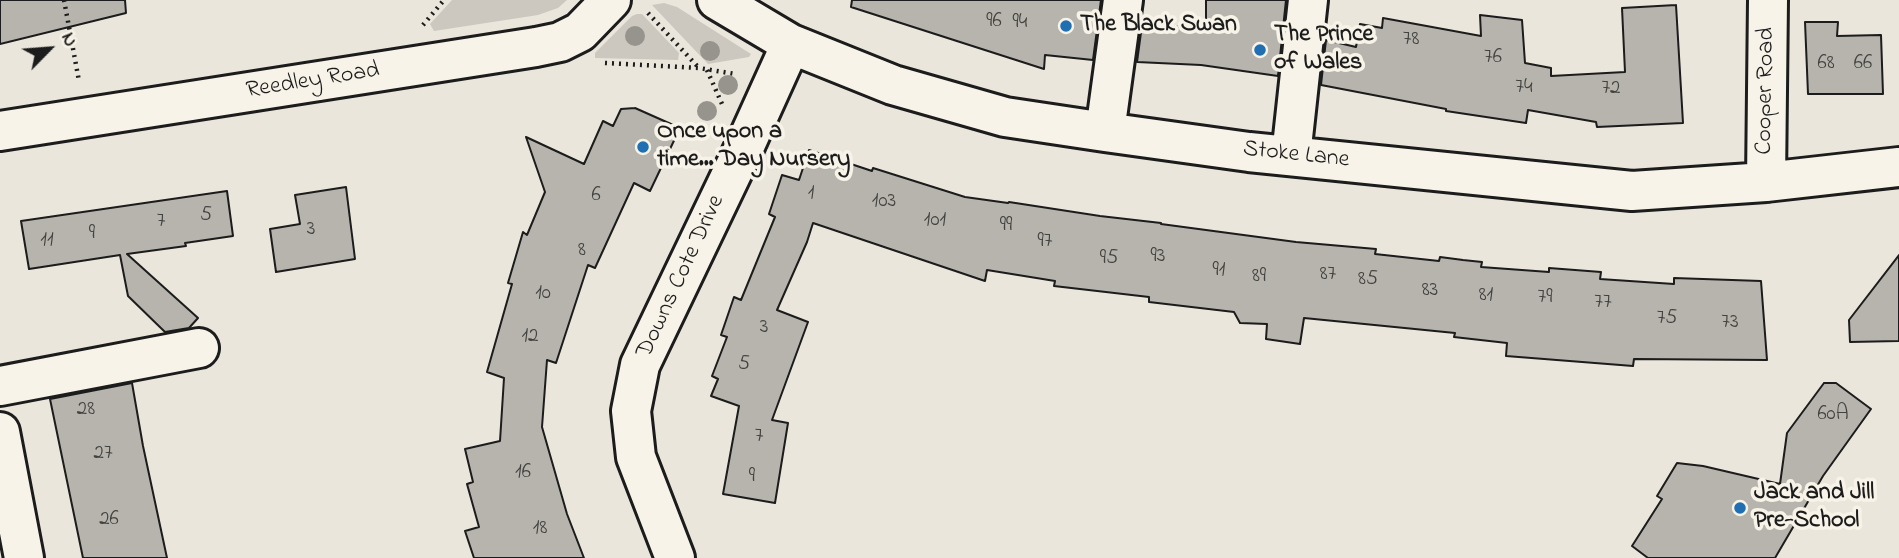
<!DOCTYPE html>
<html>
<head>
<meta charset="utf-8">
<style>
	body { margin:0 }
	#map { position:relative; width:1899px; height:558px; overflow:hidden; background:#eae6dc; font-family:"Indie Flower",sans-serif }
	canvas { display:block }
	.north { position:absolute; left:14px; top:14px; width:70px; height:70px; -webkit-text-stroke:5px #f7f3e8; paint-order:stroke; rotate:65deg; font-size:19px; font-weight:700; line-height:28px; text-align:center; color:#1c1c1c }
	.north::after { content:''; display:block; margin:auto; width:24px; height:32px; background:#1c1c1c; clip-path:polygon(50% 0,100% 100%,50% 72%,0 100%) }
</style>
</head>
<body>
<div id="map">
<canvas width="1899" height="558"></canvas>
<div class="north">N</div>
</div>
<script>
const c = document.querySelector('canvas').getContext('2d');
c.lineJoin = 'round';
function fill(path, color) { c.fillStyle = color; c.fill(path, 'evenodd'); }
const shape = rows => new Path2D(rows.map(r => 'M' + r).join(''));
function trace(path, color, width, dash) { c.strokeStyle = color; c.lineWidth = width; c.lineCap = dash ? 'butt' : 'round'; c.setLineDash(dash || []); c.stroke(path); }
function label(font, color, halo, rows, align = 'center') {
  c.font = font + ' "Indie Flower",sans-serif'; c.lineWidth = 7; c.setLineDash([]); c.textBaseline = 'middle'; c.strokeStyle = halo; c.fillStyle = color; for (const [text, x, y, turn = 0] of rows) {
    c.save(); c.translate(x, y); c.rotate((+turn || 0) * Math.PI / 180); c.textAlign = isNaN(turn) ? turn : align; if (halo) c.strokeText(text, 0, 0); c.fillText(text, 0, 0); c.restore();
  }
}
fill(shape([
	[452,0,567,0,558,8,538,15,434,31,430,24],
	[664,3,677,7,751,54,749,57,708,64,652,5],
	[637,14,642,14,679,53,678,60,595,58,595,53,632,16]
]), '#ccc8c0');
const building = shape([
	[0,0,125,0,126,13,0,44,0,0],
	[852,0,1101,0,1093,60,1045,55,1044,69,851,7,852,0],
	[1206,0,1286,0,1278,76,1201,65,1137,62,1142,25,1206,28,1206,0],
	[1676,5,1683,123,1597,127,1596,122,1528,110,1526,123,1446,111,1446,109,1321,85,1326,40,1356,47,1360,24,1382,28,1383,18,1481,36,1480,15,1522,20,1525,63,1551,68,1551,76,1625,72,1622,8,1676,5],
	[1805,22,1838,22,1837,36,1881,35,1883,94,1808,94,1805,22],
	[635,108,680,128,650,191,634,183,595,268,588,265,556,363,547,360,542,427,567,514,584,558,474,558,465,531,479,527,467,484,473,482,465,449,500,441,504,378,487,372,512,284,508,283,523,232,527,235,545,192,526,137,584,164,603,121,613,126,621,109,635,108],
	[809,150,872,171,873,168,965,197,1008,203,1009,202,1100,216,1161,223,1161,224,1296,242,1376,249,1375,254,1439,261,1440,257,1463,260,1482,262,1481,267,1549,272,1549,268,1601,272,1600,279,1674,284,1674,278,1761,281,1767,360,1634,359,1633,366,1506,356,1507,343,1454,337,1455,333,1304,318,1300,344,1266,339,1267,324,1240,323,1234,312,1149,302,1149,297,1054,286,1055,281,987,270,985,281,813,223,807,242,777,310,808,322,772,420,788,423,775,503,723,494,739,406,711,396,718,379,712,376,727,337,721,335,734,297,741,300,775,217,769,214,782,175,799,180,809,150],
	[346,187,355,259,276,272,270,229,300,224,295,195,346,187],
	[227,191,233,236,185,243,186,246,127,254,198,318,189,328,165,332,128,296,120,255,29,269,21,221,227,191],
	[1899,255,1899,341,1850,342,1849,320,1899,255],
	[132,383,143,446,167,558,83,558,50,399,132,383],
	[1824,383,1836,383,1871,409,1823,476,1775,558,1648,558,1632,546,1662,499,1657,496,1677,463,1703,466,1780,484,1787,433,1824,383]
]);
fill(building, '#b6b4ac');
trace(building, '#1c1c1c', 2);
const minor = shape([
	[717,0,791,44,893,85,1005,117,1105,132,1249,152,1632,191,1766,182,1899,167],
	[0,131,536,47,560,42,580,32,611,0],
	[1105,132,1123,0],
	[1291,156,1308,0],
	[1766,182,1768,0],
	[0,386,199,348],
	[0,432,24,558],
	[675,558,636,457,631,411,640,365,743,150,791,44]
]);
trace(minor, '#1c1c1c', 44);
trace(shape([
	[64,0,79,81],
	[648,13,699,68],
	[423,25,444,0],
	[605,63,699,68,735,74],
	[707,70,722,104]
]), '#1c1c1c', 4.5, [2, 5]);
trace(minor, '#f7f3e8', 38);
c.fillStyle = '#96948d';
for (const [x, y] of [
	[635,36],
	[710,51],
	[728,85],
	[707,111]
]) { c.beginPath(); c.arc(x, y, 10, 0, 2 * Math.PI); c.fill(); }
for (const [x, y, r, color] of [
	[1066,26,7,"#1f6fb2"],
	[1260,50,7,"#1f6fb2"],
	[643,147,7,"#1f6fb2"],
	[1740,508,7,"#1f6fb2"]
]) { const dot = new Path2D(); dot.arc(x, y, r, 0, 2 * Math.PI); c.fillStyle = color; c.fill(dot); trace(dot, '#f7f3e8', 2.5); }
label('21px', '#424240', null, [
	["96",994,23],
	["94",1020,24],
	["78",1411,41],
	["76",1493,59],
	["68",1826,65],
	["66",1863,65],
	["74",1524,89],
	["72",1611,90],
	["1",811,195],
	["6",596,197],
	["103",884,203],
	["5",206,217],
	["101",935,222],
	["7",161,223],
	["99",1006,227],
	["3",311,231],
	["9",92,235],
	["11",47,242],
	["97",1045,243],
	["8",582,252],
	["93",1158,258],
	["95",1109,260],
	["91",1219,272],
	["87",1328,276],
	["89",1259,278],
	["85",1368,281],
	["83",1430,292],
	["10",543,295],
	["81",1486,297],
	["79",1545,299],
	["77",1603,304],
	["75",1667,320],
	["73",1730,324],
	["3",764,329],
	["12",530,338],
	["5",744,366],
	["28",86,411],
	["60A",1833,416],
	["7",759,438],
	["27",103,455],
	["16",523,474],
	["9",752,478],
	["26",109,521],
	["18",540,530]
]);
label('bold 24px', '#1c1c1c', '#f7f3e8', [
	["The Black Swan",1080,26],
	["The Prince",1274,36],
	["of Wales",1274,64],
	["Once upon a",657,133],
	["time... Day Nursery",657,161],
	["Jack and Jill",1754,494],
	["Pre-School",1754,522]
], 'left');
label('24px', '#1c1c1c', '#f7f3e8', [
	["Reedley Road",313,82,-9],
	["Cooper Road",1767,91,-89],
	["Stoke Lane",1296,156,6],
	["Downs Cote Drive",682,277,-65]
]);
</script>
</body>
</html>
